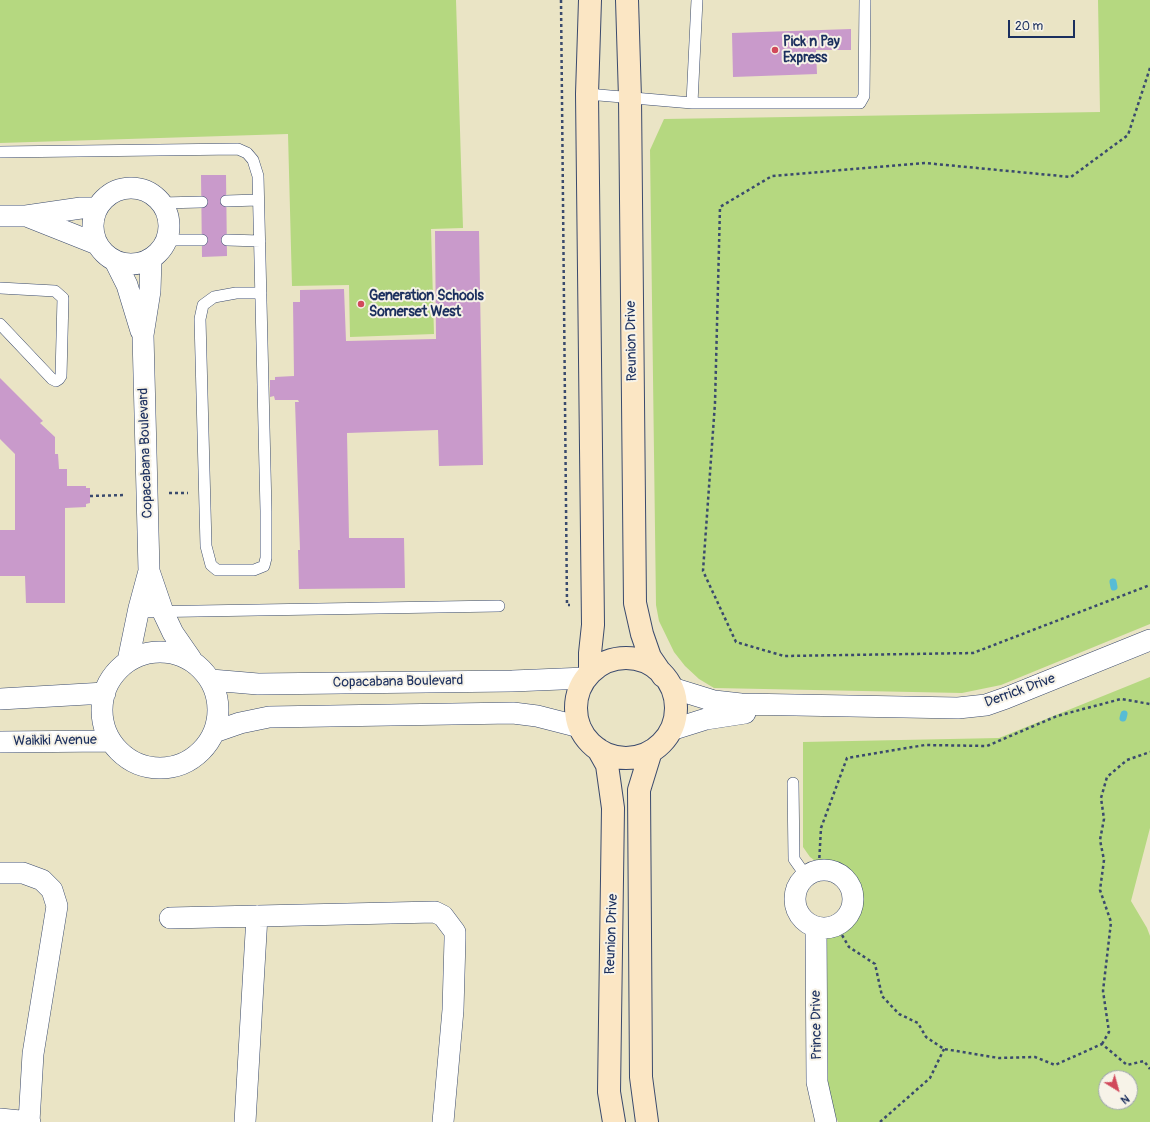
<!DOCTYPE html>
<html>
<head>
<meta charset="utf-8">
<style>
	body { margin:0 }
	#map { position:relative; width:1150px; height:1122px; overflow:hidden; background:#eae4c5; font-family:Pangolin,sans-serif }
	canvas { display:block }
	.north { position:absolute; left:1098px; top:1070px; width:40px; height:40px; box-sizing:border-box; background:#f7f3e8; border:1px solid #9fa5b1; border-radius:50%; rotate:143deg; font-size:11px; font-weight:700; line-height:16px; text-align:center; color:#1b2f5e }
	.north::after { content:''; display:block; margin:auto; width:14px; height:18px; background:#d1495b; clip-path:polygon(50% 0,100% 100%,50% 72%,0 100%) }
	.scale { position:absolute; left:1008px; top:20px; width:67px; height:18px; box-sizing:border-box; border:2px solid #1b2f5e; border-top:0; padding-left:5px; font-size:12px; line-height:14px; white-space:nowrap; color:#1b2f5e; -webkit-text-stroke:3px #f7f3e8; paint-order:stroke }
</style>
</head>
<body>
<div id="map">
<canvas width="1150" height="1122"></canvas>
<div class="north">N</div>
<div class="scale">20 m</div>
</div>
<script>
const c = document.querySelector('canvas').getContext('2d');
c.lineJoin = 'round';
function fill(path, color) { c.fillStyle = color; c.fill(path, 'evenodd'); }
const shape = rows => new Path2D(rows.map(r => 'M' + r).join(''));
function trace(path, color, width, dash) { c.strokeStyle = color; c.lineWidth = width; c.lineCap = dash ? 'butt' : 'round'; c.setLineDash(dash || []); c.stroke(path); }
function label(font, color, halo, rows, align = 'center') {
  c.font = font + ' Pangolin,sans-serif'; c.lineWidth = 4; c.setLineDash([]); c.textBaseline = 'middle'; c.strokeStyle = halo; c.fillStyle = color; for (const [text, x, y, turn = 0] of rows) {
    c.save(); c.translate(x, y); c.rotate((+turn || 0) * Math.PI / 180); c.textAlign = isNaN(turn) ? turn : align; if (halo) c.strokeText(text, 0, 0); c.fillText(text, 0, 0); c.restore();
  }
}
fill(shape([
	[0,0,456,0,463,228,431,229,434,334,350,337,349,285,292,286,288,134,0,143],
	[1098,0,1150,0,1150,624,1001,685,962,693,714,688,699,679,685,666,674,652,659,621,656,605,650,150,664,119,1100,112],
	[1150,677,1150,828,1131,901,1147,928,1150,936,1150,1122,838,1122,832,1106,828,1082,827,938,845,930,853,923,860,905,860,895,858,885,846,871,838,866,814,860,810,857,803,847,803,742,999,738],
	[1106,1078,1130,1078,1130,1102,1106,1102]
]), '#b5d880');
trace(shape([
	[1113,582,1114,587],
	[1123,718,1124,714]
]), '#57bcd5', 7);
fill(shape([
	[851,29,851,50,816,50,817,74,733,77,732,33],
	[201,175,226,175,227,256,202,257],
	[435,231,479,231,483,465,439,466,438,430,347,433,349,538,404,538,405,588,299,589,298,550,300,550,295,402,299,402,298,400,275,400,274,396,270,397,270,380,275,380,275,377,294,376,293,302,300,302,300,290,344,289,346,341,436,339],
	[0,378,43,421,40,423,55,437,55,454,58,454,59,469,67,469,67,486,86,486,86,488,90,488,90,503,86,504,86,507,65,508,65,603,26,603,25,576,0,576,0,530,15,530,15,454,0,439]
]), '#c99acb');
const lane = shape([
	[587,94,692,103,860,103,864,96,865,0],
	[692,103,697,0],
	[0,152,238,149,247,153,253,160,258,176,266,511,266,558,264,566,254,570,217,570,211,565,206,546,200,319,203,305,214,297,236,293,261,293],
	[226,201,258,200],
	[162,203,202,202],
	[166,240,202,240],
	[227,240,260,241],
	[0,288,55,291,63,298,61,376,59,379,56,381,52,379,0,324],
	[138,612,499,606],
	[793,783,794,859,806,876]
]);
const street = shape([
	'93 226a38 38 0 1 1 76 0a38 38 0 1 1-76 0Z',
	[0,216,26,216,81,208,97,208],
	[29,217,97,244],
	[151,259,150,291,143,335,149,571,163,612,173,633,191,659],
	[115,261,127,285,141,331],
	'102 710a58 58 0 1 1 116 0a58 58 0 1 1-116 0Z',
	[128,661,139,608,149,571],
	[211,680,258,684,512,681,586,678],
	[672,688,714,701,741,704,958,708,986,705,1006,698,1150,640],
	[0,699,105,693],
	[671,730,706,719,745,713],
	[214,732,240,723,269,717,513,713,537,716,580,727],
	[0,742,110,741],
	'795 899a29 29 0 1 1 58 0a29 29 0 1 1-58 0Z',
	[0,873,23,873,42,880,52,890,57,906,33,1054,29,1122],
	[170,918,435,912,443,916,455,932,455,939,453,1010,443,1122],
	[816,927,817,1082,826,1122],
	[0,1119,30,1122],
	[245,1122,257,916]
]);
const secondary = shape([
	[590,0,587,94,593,625,590,653,590,673],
	[627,0,630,98,635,603,642,634,650,657,663,676],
	'576 708a50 50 0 1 1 100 0a50 50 0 1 1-100 0Z',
	[598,749,607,765,613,808,609,1092,614,1122],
	[647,1122,641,1077,639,790,651,751]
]);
trace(lane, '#3a4a6d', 12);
trace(street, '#3a4a6d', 22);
trace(secondary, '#3a4a6d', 24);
trace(shape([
	[561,0,567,605,570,605],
	[1150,68,1128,135,1071,177,925,163,772,176,720,207,715,403,703,571,736,642,784,656,973,653,1150,585],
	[169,493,188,493],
	[90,496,126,495],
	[819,864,821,828,847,758,925,745,987,746,1057,716,1121,699,1150,704],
	[839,930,849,947,875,964,882,996,899,1014,918,1023,926,1037,944,1049,999,1058,1035,1057,1055,1065,1102,1044,1127,1065,1144,1061,1150,1069],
	[1102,1044,1109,1032,1103,991,1111,922,1100,890,1104,860,1100,840,1104,819,1101,798,1107,777,1127,760,1150,752],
	[880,1122,930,1078,944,1049]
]), '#3a4a6d', 2.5, [3, 3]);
trace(lane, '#fff', 11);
trace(street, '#fff', 21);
trace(secondary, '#fbe6c4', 22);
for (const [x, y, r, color] of [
	[775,50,4,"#d1495b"],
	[361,304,4,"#d1495b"]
]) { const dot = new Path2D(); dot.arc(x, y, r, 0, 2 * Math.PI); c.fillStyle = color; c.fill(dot); trace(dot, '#f7f3e8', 1.5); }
label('bold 14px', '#1b2f5e', '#f7f3e8', [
	["Pick n Pay",783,42],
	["Express",783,58],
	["Generation Schools",369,296],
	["Somerset West",369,312]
], 'left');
label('14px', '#1b2f5e', '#f7f3e8', [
	["Reunion Drive",632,341,-91],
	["Copacabana Boulevard",146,453,-92],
	["Copacabana Boulevard",398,682,-1],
	["Derrick Drive",1020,691,-20],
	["Waikiki Avenue",55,741,-1],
	["Reunion Drive",612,934,-88],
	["Prince Drive",817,1025,-91]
]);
</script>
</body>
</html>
